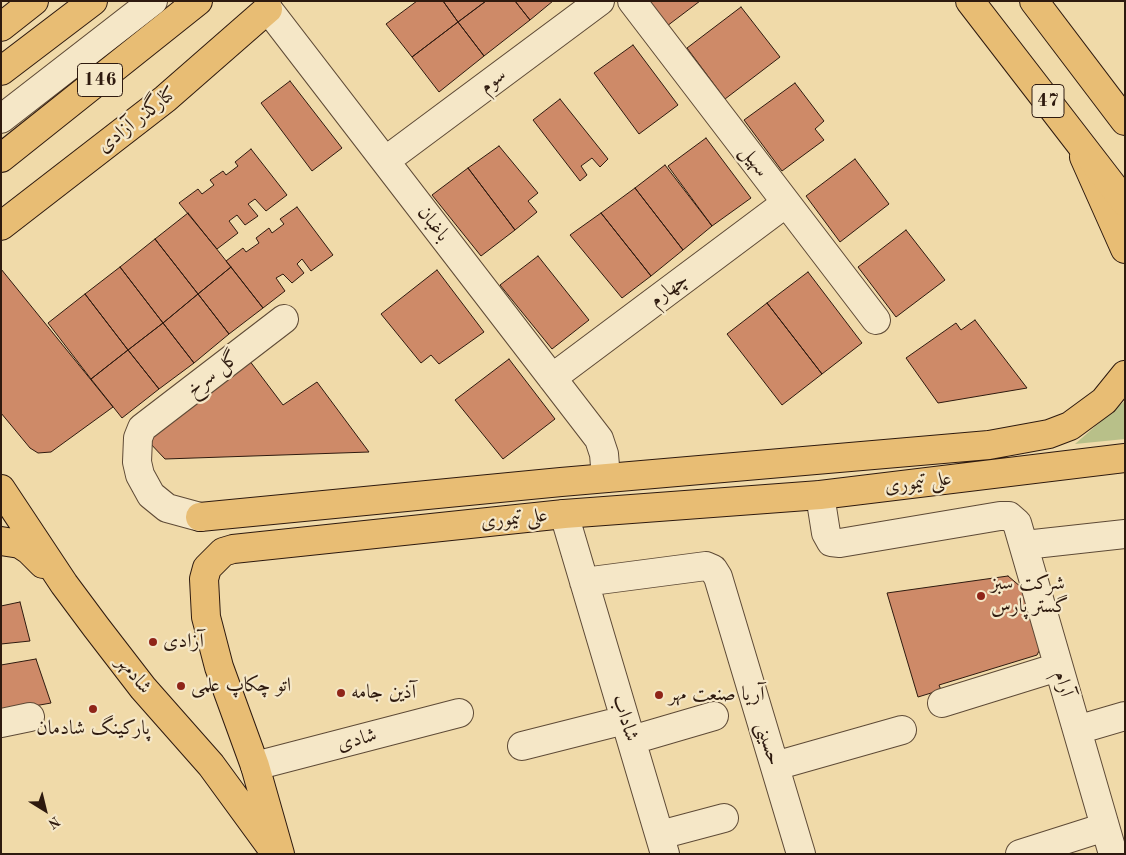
<!DOCTYPE html>
<html>
<head>
<meta charset="utf-8">
<style>
	body { margin:0 }
	#map { position:relative; width:1126px; height:855px; overflow:hidden; background:#f0daa9; font-family:"Old Standard TT",serif }
	canvas { display:block }
	.frame { position:absolute; inset:0; border:2px solid #2e1a0f; pointer-events:none }
	.north { position:absolute; left:20px; top:785px; width:50px; height:50px; -webkit-text-stroke:4px #f5e7c7; paint-order:stroke; rotate:144deg; font-size:14px; font-weight:700; line-height:20px; text-align:center; color:#2e1a0f }
	.north::after { content:''; display:block; margin:auto; width:18px; height:22px; background:#2e1a0f; clip-path:polygon(50% 0,100% 100%,50% 72%,0 100%) }
</style>
</head>
<body>
<div id="map">
<canvas width="1126" height="855"></canvas>
<div class="frame"></div>
<div class="north">N</div>
</div>
<script>
const c = document.querySelector('canvas').getContext('2d');
c.lineJoin = 'round';
function fill(path, color) { c.fillStyle = color; c.fill(path, 'evenodd'); }
const shape = rows => new Path2D(rows.map(r => 'M' + r).join(''));
function trace(path, color, width, dash) { c.strokeStyle = color; c.lineWidth = width; c.lineCap = dash ? 'butt' : 'round'; c.setLineDash(dash || []); c.stroke(path); }
function label(font, color, halo, rows, align = 'center') {
  c.font = font + ' "Old Standard TT",Amiri,serif'; c.lineWidth = 4.5; c.setLineDash([]); c.textBaseline = 'middle'; c.strokeStyle = halo; c.fillStyle = color; for (const [text, x, y, turn = 0] of rows) {
    c.save(); c.translate(x, y); c.rotate((+turn || 0) * Math.PI / 180); c.textAlign = isNaN(turn) ? turn : align; if (halo) c.strokeText(text, 0, 0); c.fillText(text, 0, 0); c.restore();
  }
}
fill(shape([
	[1125,401,1125,439,1075,444,1115,409]
]), '#b8c089');
const building = shape([
	[417,1,443,1,458,22,412,57,386,24,417,1],
	[443,1,486,1,458,22,443,1],
	[486,1,515,1,530,20,484,56,458,22,486,1],
	[515,1,553,1,530,20,515,1],
	[648,1,700,1,667,26,648,1],
	[741,7,780,57,725,99,687,48,741,7],
	[458,22,484,56,439,92,412,57,458,22],
	[633,45,678,105,639,134,594,73,633,45],
	[290,81,342,148,312,171,261,103,290,81],
	[795,83,824,121,815,129,824,140,782,171,744,120,795,83],
	[560,99,608,159,600,167,592,158,581,166,587,175,580,181,533,120,560,99],
	[706,138,751,198,712,226,668,166,706,138],
	[499,146,538,193,528,201,537,212,515,230,468,168,499,146],
	[251,149,287,195,266,211,255,199,248,204,258,216,245,225,237,215,229,221,238,233,217,249,179,203,198,189,202,194,214,185,210,180,223,171,226,175,238,166,235,162,251,149],
	[855,159,889,204,840,242,806,196,855,159],
	[665,165,712,226,683,250,635,188,665,165],
	[468,168,515,230,481,256,432,195,468,168],
	[635,188,683,250,651,276,601,213,635,188],
	[297,207,333,255,311,271,302,259,297,264,304,273,292,283,283,274,276,278,285,291,263,308,226,261,243,248,246,252,259,243,256,238,269,228,272,233,284,224,280,219,297,207],
	[188,213,231,267,198,294,155,239,188,213],
	[601,213,651,276,622,298,570,235,601,213],
	[906,230,945,280,896,317,858,267,906,230],
	[155,239,198,294,163,323,120,267,155,239],
	[538,256,589,320,552,349,500,285,538,256],
	[120,267,163,323,128,350,85,294,120,267],
	[231,267,263,308,229,334,198,294,231,267],
	[1,269,113,407,51,452,38,453,30,448,1,413,1,269],
	[437,270,484,332,439,364,431,355,421,363,381,314,437,270],
	[808,272,862,343,822,374,767,303,808,272],
	[85,294,128,350,91,379,48,323,85,294],
	[198,294,229,334,194,363,163,323,198,294],
	[767,303,822,374,782,405,727,334,767,303],
	[975,320,1027,388,938,403,906,358,956,323,961,330,975,320],
	[163,323,194,363,159,389,128,350,163,323],
	[128,350,159,389,122,418,91,379,128,350],
	[509,359,555,419,503,459,455,400,509,359],
	[249,360,283,405,317,382,369,452,165,459,148,441,249,360],
	[1008,576,1021,587,1041,647,1037,655,939,685,941,690,918,697,887,593,1008,576],
	[20,602,30,641,1,644,1,606,20,602],
	[36,659,51,703,1,712,1,665,36,659]
]);
fill(building, '#ce8a68');
trace(building, '#2e1a0f', 1);
const minor = shape([
	[632,1,876,320],
	[268,9,599,439,604,454,606,478],
	[1,119,153,1],
	[385,161,600,1],
	[552,378,786,203],
	[820,495,826,533,831,542,840,543,1000,516,1009,516,1017,523,1113,854],
	[564,514,665,854],
	[200,517,167,508,151,495,140,475,137,462,138,438,142,428,284,319],
	[1025,545,1125,534],
	[584,582,706,566,713,569,718,577,801,854],
	[942,703,1058,667],
	[1,723,30,717],
	[1077,730,1125,716],
	[632,740,714,716],
	[522,746,625,720],
	[255,766,459,713],
	[775,766,902,730],
	[660,835,724,818],
	[1020,854,1105,827]
]);
const major = shape([
	[1,27,34,1],
	[1,71,93,1],
	[1084,157,1125,249],
	[1,158,198,1],
	[1,226,165,99,268,9],
	[1,489,64,584,96,627,143,688,211,765,271,847],
	[200,517,561,482,989,445,1049,434,1070,426,1104,401,1125,375],
	[1,541,20,544,29,550,43,564],
	[280,854,255,766,219,667,206,617,204,579,207,568,223,552,233,549,564,514,820,495,1125,458]
]);
const highway = shape([
	[970,1,1125,202],
	[1034,1,1125,121]
]);
trace(minor, '#5e4a36', 30);
trace(major, '#2e1a0f', 30);
trace(highway, '#2e1a0f', 30);
trace(minor, '#f5e7c7', 28);
trace(major, '#e8bd74', 28);
trace(highway, '#e8bd74', 28);
for (const [x, y, r, color] of [
	[981,596,5,"#8f2418"],
	[153,642,5,"#8f2418"],
	[181,686,5,"#8f2418"],
	[341,693,5,"#8f2418"],
	[659,695,5,"#8f2418"],
	[93,709,5,"#8f2418"]
]) { const dot = new Path2D(); dot.arc(x, y, r, 0, 2 * Math.PI); c.fillStyle = color; c.fill(dot); trace(dot, '#f5e7c7', 2); }
for (const [x, y, w] of [
	[100,80,45],
	[1048,101,32]
]) { const box = new Path2D(); box.roundRect(x - w / 2, y - 16.5, w, 33, 4); c.fillStyle = '#f5e7c7'; c.fill(box); trace(box, '#2e1a0f', 1); }
label('bold 19px', '#2e1a0f', null, [
	["146",100,80],
	["47",1048,101]
]);
label('20px', '#2e1a0f', '#f5e7c7', [
	["سوم",493,81,-37],
	["کنارگذر آزادی",137,120,-38],
	["سهیل",754,161,53],
	["باغبان",433,224,52],
	["چهارم",669,290,-37],
	["گل سرخ",213,374,-38],
	["علی تیموری",918,483,-7],
	["علی تیموری",514,519,-6],
	["شادمهر",134,675,51],
	["آرام",1063,684,74],
	["شاداب",625,718,73],
	["شادی",357,740,-15],
	["حسینی",768,744,73]
]);
label('20px', '#2e1a0f', '#f5e7c7', [
	["شرکت سبز",991,584],
	["گستر پارس",991,607],
	["آزادی",163,642],
	["اتو چکاپ علمی",191,686],
	["آذین جامه",351,693],
	["آریا صنعت مهر",669,695],
	["پارکینگ شادمان",93,729,"center"]
], 'left');
</script>
</body>
</html>
